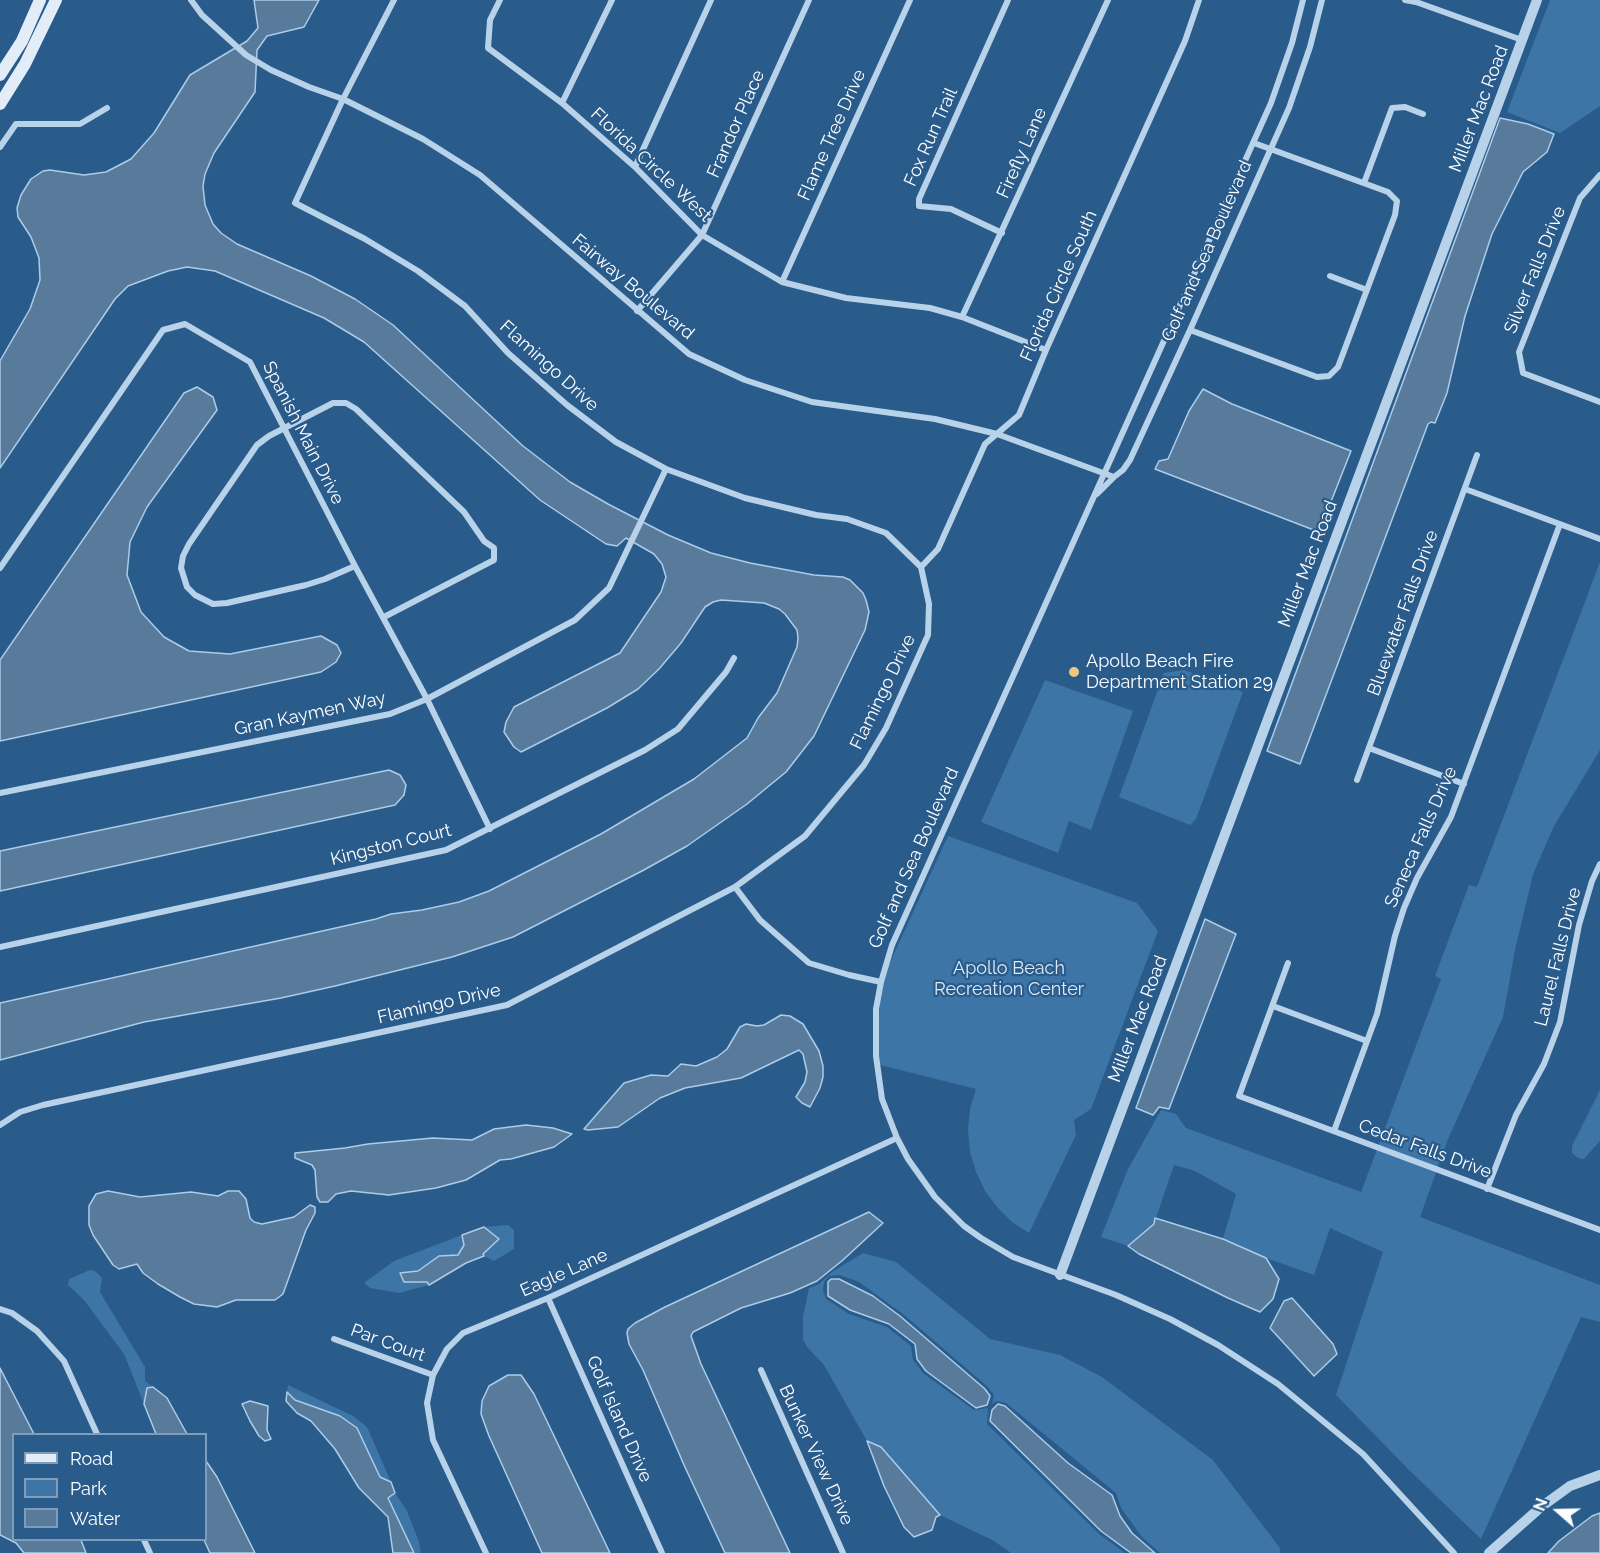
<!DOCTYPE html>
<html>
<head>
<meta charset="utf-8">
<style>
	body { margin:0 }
	#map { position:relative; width:1600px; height:1553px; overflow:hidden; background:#295b8b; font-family:Raleway,sans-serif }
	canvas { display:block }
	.legend { position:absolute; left:12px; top:1433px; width:195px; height:108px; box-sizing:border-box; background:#295b8b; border:2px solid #7f9db9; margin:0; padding:8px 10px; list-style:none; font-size:18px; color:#fff }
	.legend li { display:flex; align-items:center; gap:12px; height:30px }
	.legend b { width:30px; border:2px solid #7f9db9 }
	.north { position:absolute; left:1528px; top:1481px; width:60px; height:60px; -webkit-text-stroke:4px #295b8b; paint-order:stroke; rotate:290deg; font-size:16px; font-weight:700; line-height:24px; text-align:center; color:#fff }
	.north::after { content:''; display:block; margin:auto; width:21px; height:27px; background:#fff; clip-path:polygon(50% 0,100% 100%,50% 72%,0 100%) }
</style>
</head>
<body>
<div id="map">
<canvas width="1600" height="1553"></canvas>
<ul class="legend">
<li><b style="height:8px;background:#e2edf8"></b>Road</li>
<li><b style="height:16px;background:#3e75a7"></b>Park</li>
<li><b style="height:16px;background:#597b9b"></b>Water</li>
</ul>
<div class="north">N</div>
</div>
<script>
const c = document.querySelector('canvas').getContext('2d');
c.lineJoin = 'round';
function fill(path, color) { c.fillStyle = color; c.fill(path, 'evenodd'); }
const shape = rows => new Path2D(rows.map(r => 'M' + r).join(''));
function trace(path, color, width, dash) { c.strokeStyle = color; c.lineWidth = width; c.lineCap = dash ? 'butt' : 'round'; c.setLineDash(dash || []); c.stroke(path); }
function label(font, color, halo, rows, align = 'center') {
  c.font = font + ' Raleway,sans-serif'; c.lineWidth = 4.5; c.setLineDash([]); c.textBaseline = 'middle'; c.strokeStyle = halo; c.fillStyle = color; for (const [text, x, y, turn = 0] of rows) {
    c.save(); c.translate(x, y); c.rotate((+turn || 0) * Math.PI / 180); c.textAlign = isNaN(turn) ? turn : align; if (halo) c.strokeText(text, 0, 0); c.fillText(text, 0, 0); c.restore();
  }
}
fill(shape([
	[1550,0,1600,0,1600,106,1560,133,1507,112],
	[1600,562,1600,750,1554,826,1533,874,1515,950,1503,1017,1448,1139,1420,1217,1600,1285,1600,1322,1581,1317,1481,1539,1408,1469,1336,1395,1383,1252,1330,1228,1314,1275,1266,1258,1223,1239,1236,1194,1195,1171,1174,1165,1154,1224,1128,1246,1101,1237,1128,1169,1161,1110,1176,1114,1186,1128,1361,1192,1441,979,1435,976,1469,885,1477,887],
	[1184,670,1243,692,1196,819,1190,825,1119,797,1164,673],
	[1045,680,1133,711,1091,830,1069,821,1058,853,981,822],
	[948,836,1137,903,1158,931,1091,1109,1074,1120,1076,1135,1029,1233,1012,1222,997,1207,985,1191,976,1172,970,1152,968,1130,970,1109,976,1089,876,1064,881,982],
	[1600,1090,1600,1141,1584,1159,1578,1158,1572,1153,1572,1146],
	[508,1225,514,1230,514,1249,494,1261,484,1256,483,1254,499,1239,484,1227],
	[462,1235,464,1245,458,1255,439,1256,404,1282,427,1282,429,1285,399,1293,370,1288,364,1283,394,1261],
	[863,1253,896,1262,990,1339,1060,1355,1102,1377,1213,1460,1280,1548,1280,1553,1160,1553,1142,1537,1121,1508,1116,1493,1006,1403,997,1401,992,1404,994,1395,988,1387,903,1314,859,1282,840,1275,829,1276,824,1282,823,1290,826,1299,849,1314,887,1327,911,1346,913,1360,924,1374,974,1410,988,1408,987,1424,1098,1533,1125,1553,1011,1553,994,1541,940,1515,881,1447,867,1441,824,1365,807,1347,803,1339,803,1316,809,1288,819,1284,832,1272],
	[90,1270,95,1271,102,1278,100,1292,145,1367,145,1381,153,1387,147,1388,144,1404,124,1354,84,1300,68,1285,69,1279],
	[288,1385,353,1416,367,1427,391,1482,380,1477,373,1465,365,1445,340,1416,295,1400,287,1392],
	[395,1493,407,1511,419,1542,421,1553,414,1553,411,1549,388,1497]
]), '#3e75a7');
const water = shape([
	[254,0,319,0,304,27,267,36,257,50,255,92,214,153,205,174,203,186,205,205,213,224,221,233,237,244,311,276,355,299,393,325,523,446,570,482,608,504,668,535,711,553,750,563,814,575,843,577,850,580,863,593,866,600,869,612,865,630,814,736,786,772,747,804,687,846,642,871,513,937,452,957,335,986,281,998,144,1022,0,1060,0,1003,376,919,391,914,422,910,459,902,489,891,601,834,694,779,747,738,758,718,777,693,797,647,798,638,797,630,785,614,779,609,764,603,721,600,713,602,705,607,681,643,659,669,638,689,607,708,521,752,514,747,504,732,506,722,514,707,620,653,661,592,666,577,662,564,654,554,626,538,617,546,606,544,540,500,364,342,324,318,215,271,187,267,168,271,128,286,115,299,0,468,0,361,30,309,40,280,39,258,31,237,18,217,17,208,21,195,31,179,43,171,50,170,84,175,106,172,131,159,154,133,190,75,247,41,258,28,254,0],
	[1500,118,1528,124,1554,134,1547,152,1523,172,1492,234,1465,316,1447,393,1435,423,1431,422,1428,424,1300,764,1267,751,1500,118],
	[197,387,213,397,217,410,147,507,130,542,127,575,141,612,164,637,189,651,230,654,321,636,337,645,341,653,336,662,321,672,0,741,0,660,184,393,197,387],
	[1203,389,1232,404,1351,451,1319,532,1155,469,1159,461,1168,459,1189,411,1203,389],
	[389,770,400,775,406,785,404,795,395,805,0,891,0,851,389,770],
	[1205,919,1236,934,1169,1109,1159,1107,1153,1115,1136,1108,1205,919],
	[781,1015,790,1016,803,1024,819,1051,823,1066,823,1077,820,1088,810,1107,802,1103,796,1097,805,1082,807,1072,803,1054,799,1050,741,1078,685,1088,660,1098,618,1127,588,1130,584,1129,624,1083,651,1075,668,1076,681,1064,696,1066,717,1057,727,1049,740,1027,746,1024,757,1026,764,1025,781,1015],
	[526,1125,553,1128,572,1134,554,1147,511,1159,500,1160,466,1180,436,1188,389,1195,351,1191,336,1194,328,1202,320,1202,317,1197,315,1170,312,1165,295,1158,295,1153,345,1148,368,1144,433,1138,472,1140,494,1129,526,1125],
	[108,1191,140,1197,191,1192,218,1196,228,1191,239,1191,246,1199,250,1218,254,1222,262,1224,294,1217,310,1205,315,1207,315,1213,306,1230,283,1294,275,1300,236,1300,217,1307,194,1304,180,1297,158,1284,143,1273,137,1264,119,1269,113,1265,93,1235,89,1225,89,1206,96,1194,108,1191],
	[869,1212,883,1223,843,1260,817,1281,790,1293,741,1308,693,1332,691,1336,701,1364,790,1553,725,1553,684,1465,643,1370,629,1344,627,1333,628,1329,635,1323,665,1307,869,1212],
	[1155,1218,1223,1239,1266,1258,1279,1279,1273,1299,1260,1312,1228,1298,1139,1254,1128,1246,1154,1224,1155,1218],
	[484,1227,499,1239,483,1254,484,1256,466,1263,429,1285,427,1282,404,1282,400,1273,418,1271,439,1256,458,1255,464,1245,462,1235,484,1227],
	[831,1279,839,1279,873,1296,900,1316,985,1389,990,1396,987,1405,976,1408,926,1371,917,1359,915,1344,889,1324,850,1310,828,1296,828,1282,831,1279],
	[1292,1298,1333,1344,1337,1354,1314,1376,1270,1328,1284,1301,1292,1298],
	[0,1368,34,1434,14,1434,14,1540,81,1540,86,1553,24,1553,16,1543,0,1535,0,1368],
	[508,1375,521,1375,534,1394,610,1553,542,1553,489,1436,481,1414,482,1401,489,1386,508,1375],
	[153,1387,167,1398,187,1434,156,1434,144,1404,147,1388,153,1387],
	[287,1392,295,1400,340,1416,357,1428,380,1477,391,1482,395,1493,388,1498,414,1553,393,1553,388,1517,359,1488,335,1449,311,1421,297,1413,286,1401,287,1392],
	[250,1401,268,1406,267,1430,271,1439,265,1441,259,1436,250,1421,242,1404,250,1401],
	[998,1404,1005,1406,1068,1463,1112,1495,1120,1516,1132,1533,1155,1553,1131,1553,1101,1531,990,1421,992,1410,998,1404],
	[867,1441,881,1447,940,1515,936,1517,932,1530,914,1537,904,1527,884,1486,867,1441],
	[206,1461,217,1477,255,1553,210,1553,204,1540,206,1540,206,1461],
	[1600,1513,1600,1553,1548,1553,1559,1541,1592,1516,1600,1513]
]);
fill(water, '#597b9b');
trace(water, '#accde9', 1.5);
trace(shape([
	[191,0,202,15,246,55,271,70,309,87,343,99,423,139,480,175,689,354,745,380,812,402,935,419,997,434,1114,477],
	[500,0,490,20,488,48,562,103,635,167,702,235,782,282,846,298,930,308,962,317,1046,350],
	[1303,0,1292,43,1271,103,892,945,881,982,876,1009,876,1056,882,1099,897,1138,908,1159,935,1197,964,1226,981,1238,1013,1257,1116,1295,1170,1319,1218,1345,1278,1384,1363,1454,1454,1553],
	[1405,0,1416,2,1522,40],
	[562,103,612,0],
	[0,147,16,124,80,124,107,108],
	[635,167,711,0],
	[1600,175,1580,198,1519,352,1523,373,1600,402],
	[1364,183,1392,108,1405,107,1423,114],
	[1002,233,951,209,919,206,919,199,1008,0],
	[1330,276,1367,290],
	[782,282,910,0],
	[637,311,702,235,809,0],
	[962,317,1108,0],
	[1190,330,1317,377,1329,376,1338,367,1395,215,1397,201,1388,192,1254,143],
	[1465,489,1600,539],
	[1097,494,1114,477,1123,470,1130,460,1190,330,1289,108,1310,47,1322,0],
	[355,566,325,579,306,585,227,603,213,604,195,595,187,587,181,568,183,556,189,544,257,445,269,436,333,403,346,403,356,409,464,512,484,541,494,548,494,560,384,617],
	[921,567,938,549,985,444,1019,415,1046,350,1185,41,1199,0],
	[0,568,163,330,185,324,250,362,355,566,427,699,490,829],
	[1369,748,1464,784],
	[1357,780,1477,455],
	[0,793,390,714,427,699,575,620,609,588,666,469],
	[735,887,760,920,809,963,849,975,881,982],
	[0,947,446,850,645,750,678,729,726,672,734,658],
	[1288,963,1239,1096,1600,1230],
	[1273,1006,1367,1041],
	[0,1125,20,1112,43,1105,507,1005,735,887,805,836,864,765,886,728,928,635,929,604,921,567,886,533,847,519,816,515,745,498,666,469,616,442,567,405,508,353,465,306,418,271,365,239,295,203,343,99,394,0],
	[1334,1131,1377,1014,1395,936,1404,908,1417,878,1451,817,1560,524],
	[1487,1189,1516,1115,1544,1064,1560,1022,1579,925,1592,881,1600,864],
	[548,1298,662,1553],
	[0,1309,12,1313,37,1331,64,1361,97,1434],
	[334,1339,433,1375],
	[761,1370,843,1553],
	[144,1540,150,1553],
	[486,1553,433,1440,427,1403,433,1375,447,1349,463,1333,548,1298,897,1138]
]), '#b8d2e9', 6);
trace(shape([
	[1060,1275,1537,0],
	[1489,1553,1541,1507,1570,1486,1600,1475]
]), '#b8d2e9', 10);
trace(shape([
	[0,75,22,41,40,0],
	[0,104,25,64,56,0]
]), '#e2edf8', 12);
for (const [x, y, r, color] of [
	[1074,672,6,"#f0c77e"]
]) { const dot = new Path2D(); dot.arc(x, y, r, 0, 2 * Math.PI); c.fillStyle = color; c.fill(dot); trace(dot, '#295b8b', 2); }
label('18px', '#fff', '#295b8b', [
	["Miller Mac Road",1479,109,-69],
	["Frandor Place",736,124,-66],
	["Flame Tree Drive",832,135,-66],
	["Fox Run Trail",931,137,-66],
	["Firefly Lane",1022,153,-66],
	["Florida Circle West",651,165,43],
	["Golf and Sea Boulevard",1207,251,-66],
	["Silver Falls Drive",1535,270,-68],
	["Florida Circle South",1059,286,-66],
	["Fairway Boulevard",633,287,40],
	["Flamingo Drive",549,366,42],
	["Spanish Main Drive",303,433,63],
	["Miller Mac Road",1308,564,-69],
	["Bluewater Falls Drive",1403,613,-70],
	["Flamingo Drive",883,692,-64],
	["Gran Kaymen Way",310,714,-12],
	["Seneca Falls Drive",1421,837,-66],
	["Kingston Court",391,845,-14],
	["Golf and Sea Boulevard",914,858,-66],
	["Laurel Falls Drive",1558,957,-76],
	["Flamingo Drive",439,1004,-13],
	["Miller Mac Road",1138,1019,-69],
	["Cedar Falls Drive",1425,1149,20],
	["Eagle Lane",564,1273,-24],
	["Par Court",388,1343,20],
	["Golf Island Drive",619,1419,66],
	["Bunker View Drive",816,1455,65]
]);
label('18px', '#fff', '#295b8b', [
	["Apollo Beach Fire",1086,662],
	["Department Station 29",1086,683]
], 'left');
label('18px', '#dceaf7', '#295b8b', [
	["Apollo Beach",1009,969],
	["Recreation Center",1009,990]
]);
</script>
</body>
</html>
